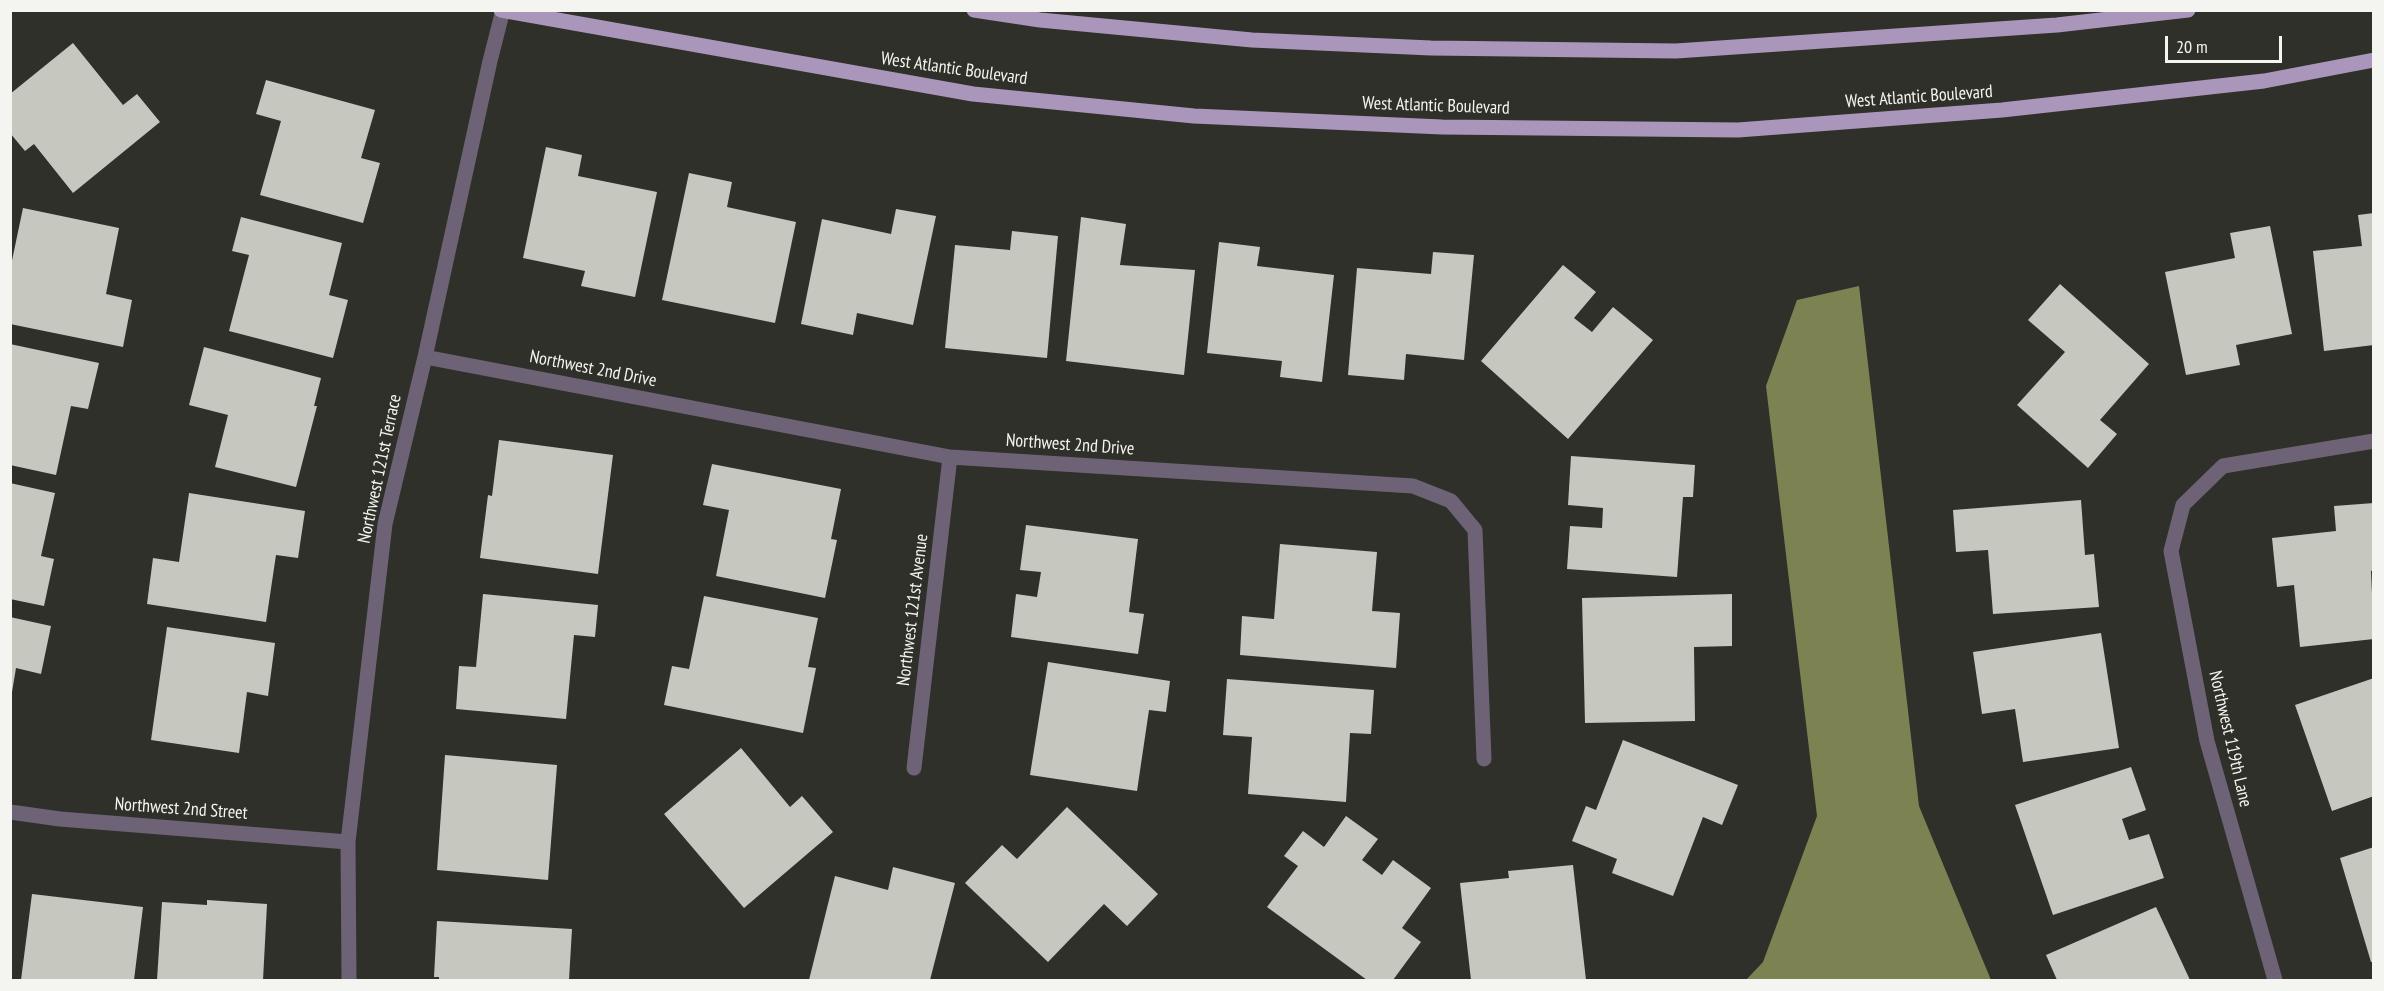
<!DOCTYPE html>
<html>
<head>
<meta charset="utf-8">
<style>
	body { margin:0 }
	#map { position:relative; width:2384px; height:991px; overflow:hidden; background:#2f3029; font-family:"PT Sans Narrow",sans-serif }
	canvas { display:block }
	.frame { position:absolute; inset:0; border:12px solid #f4f5f0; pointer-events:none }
	.scale { position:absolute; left:2165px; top:36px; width:117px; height:27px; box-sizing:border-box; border:3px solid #f4f5f0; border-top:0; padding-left:8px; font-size:18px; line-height:21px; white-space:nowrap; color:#f4f5f0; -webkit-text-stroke:4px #2f3029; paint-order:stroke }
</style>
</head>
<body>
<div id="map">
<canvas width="2384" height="991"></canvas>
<div class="frame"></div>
<div class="scale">20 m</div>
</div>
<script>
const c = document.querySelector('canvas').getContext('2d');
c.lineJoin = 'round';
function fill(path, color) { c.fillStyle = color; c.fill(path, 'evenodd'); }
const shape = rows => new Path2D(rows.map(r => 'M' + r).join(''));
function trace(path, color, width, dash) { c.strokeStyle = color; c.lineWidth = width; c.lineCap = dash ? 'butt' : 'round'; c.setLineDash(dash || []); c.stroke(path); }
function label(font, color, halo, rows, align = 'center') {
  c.font = font + ' "PT Sans Narrow",sans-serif'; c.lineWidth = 6; c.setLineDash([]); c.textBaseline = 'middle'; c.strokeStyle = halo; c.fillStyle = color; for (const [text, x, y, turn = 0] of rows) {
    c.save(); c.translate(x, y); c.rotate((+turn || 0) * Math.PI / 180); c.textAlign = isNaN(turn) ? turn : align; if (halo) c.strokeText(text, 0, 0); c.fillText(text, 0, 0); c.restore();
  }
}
fill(shape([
	[1859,286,1919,806,1991,980,1746,980,1763,962,1817,816,1766,386,1797,300]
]), '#7d8252');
fill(shape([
	[73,43,123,105,137,94,160,122,73,193,34,144,25,151,10,133,10,94],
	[266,80,375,110,361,158,380,163,363,223,260,195,281,121,256,114],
	[546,147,582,155,578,176,657,192,635,297,581,286,585,271,523,258],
	[689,173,732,182,727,207,796,222,775,323,662,300],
	[23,208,119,228,106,294,132,300,123,347,10,324,10,270],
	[896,209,936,216,913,325,857,313,853,335,801,324,822,219,891,234],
	[2374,213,2374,345,2324,351,2313,251,2362,246,2358,215],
	[241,217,342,243,329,295,348,300,333,358,229,331,249,255,232,251],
	[1081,217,1126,224,1120,265,1195,270,1184,375,1066,361],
	[2270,226,2292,334,2236,345,2240,365,2186,375,2165,272,2235,258,2230,233],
	[1012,231,1058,236,1047,358,945,348,955,245,1010,250],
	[1219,242,1260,247,1257,266,1334,275,1322,382,1280,377,1282,361,1207,353],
	[1433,252,1474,255,1464,360,1406,354,1404,380,1348,375,1357,268,1431,274],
	[1563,265,1596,292,1574,318,1592,332,1613,307,1653,340,1568,439,1481,361],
	[2060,284,2149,364,2100,420,2117,434,2088,468,2017,405,2065,352,2028,320],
	[10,344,99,363,88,409,71,406,56,475,10,465],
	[204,347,321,378,314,406,317,406,296,487,215,467,228,415,189,405],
	[499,440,613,455,598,574,480,558,488,495,492,496],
	[1571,456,1695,465,1693,497,1683,497,1677,577,1567,569,1570,526,1602,528,1603,508,1568,505],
	[712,464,841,489,831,539,837,540,825,598,716,576,729,510,703,505],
	[10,483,55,493,41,556,54,559,44,606,10,599],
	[189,493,305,511,298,558,276,555,266,622,147,604,153,558,179,562],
	[2081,500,2085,555,2094,554,2099,607,1993,614,1988,550,1956,552,1953,510],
	[2374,503,2374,570,2371,571,2374,639,2300,647,2294,585,2277,587,2272,538,2336,531,2334,506],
	[1026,525,1138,539,1129,612,1144,614,1138,654,1011,637,1016,594,1037,597,1041,572,1020,570],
	[1280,544,1377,552,1372,611,1400,613,1396,668,1240,655,1242,616,1274,619],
	[483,594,598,605,595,637,574,635,566,719,456,709,459,666,476,667],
	[1732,594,1732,646,1694,647,1695,721,1585,723,1582,598],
	[704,596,818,618,808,667,816,668,803,733,664,705,672,666,689,669],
	[10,617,51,626,41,674,16,668,12,692],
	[167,627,275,643,268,696,247,692,239,753,151,740],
	[2101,633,2119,748,2023,762,2015,709,1982,714,1973,652],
	[1048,662,1170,681,1166,712,1149,710,1137,791,1030,775],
	[2374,678,2374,796,2332,811,2295,705],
	[1227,679,1374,690,1371,734,1350,733,1346,802,1248,794,1252,737,1223,735],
	[1623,740,1738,785,1722,825,1703,817,1673,896,1612,873,1617,859,1572,841,1586,806,1596,810],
	[741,748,790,807,802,796,833,832,744,908,664,814],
	[445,755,557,765,548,880,437,870],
	[2131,767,2146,810,2122,819,2129,840,2149,834,2164,878,2053,915,2015,805],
	[1067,807,1158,894,1127,926,1104,904,1048,962,965,883,1002,845,1017,859],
	[1346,816,1378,839,1362,860,1382,875,1393,860,1431,888,1402,928,1421,942,1393,980,1367,980,1267,907,1298,866,1284,856,1303,831,1324,847],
	[2374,847,2374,962,2371,962,2340,858],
	[1573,865,1586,980,1471,980,1460,883,1509,878,1508,871],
	[893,867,955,883,930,980,809,980,835,876,888,890],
	[32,894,143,907,134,980,21,980],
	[207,900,267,904,263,980,157,980,162,902,207,905],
	[2156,907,2190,980,2057,980,2046,955],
	[437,921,572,929,569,980,439,980,439,977,434,977]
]), '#c6c8bf');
trace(shape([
	[425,357,950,457,1413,486,1451,501,1475,530,1484,759],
	[914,768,950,457],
	[10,812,60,819,348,842],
	[349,980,348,842,385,524,425,357,490,61,503,10],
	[2275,980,2207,741,2171,551,2183,505,2223,466,2374,441]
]), '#6e6376', 15);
trace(shape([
	[501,10,973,94,1194,116,1442,127,1738,130,2002,110,2264,81,2374,60],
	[974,10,1040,20,1252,40,1431,48,1676,51,2057,25,2188,10]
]), '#ab96bb', 15);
label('18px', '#f4f5f0', '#2f3029', [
	["West Atlantic Boulevard",954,69,8],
	["West Atlantic Boulevard",1919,97,-4],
	["West Atlantic Boulevard",1436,106,2],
	["Northwest 2nd Drive",593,369,11],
	["Northwest 2nd Drive",1070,445,4],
	["Northwest 121st Terrace",380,469,-78],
	["Northwest 121st Avenue",913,610,-83],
	["Northwest 119th Lane",2230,739,77],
	["Northwest 2nd Street",181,809,4]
]);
</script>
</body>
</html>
